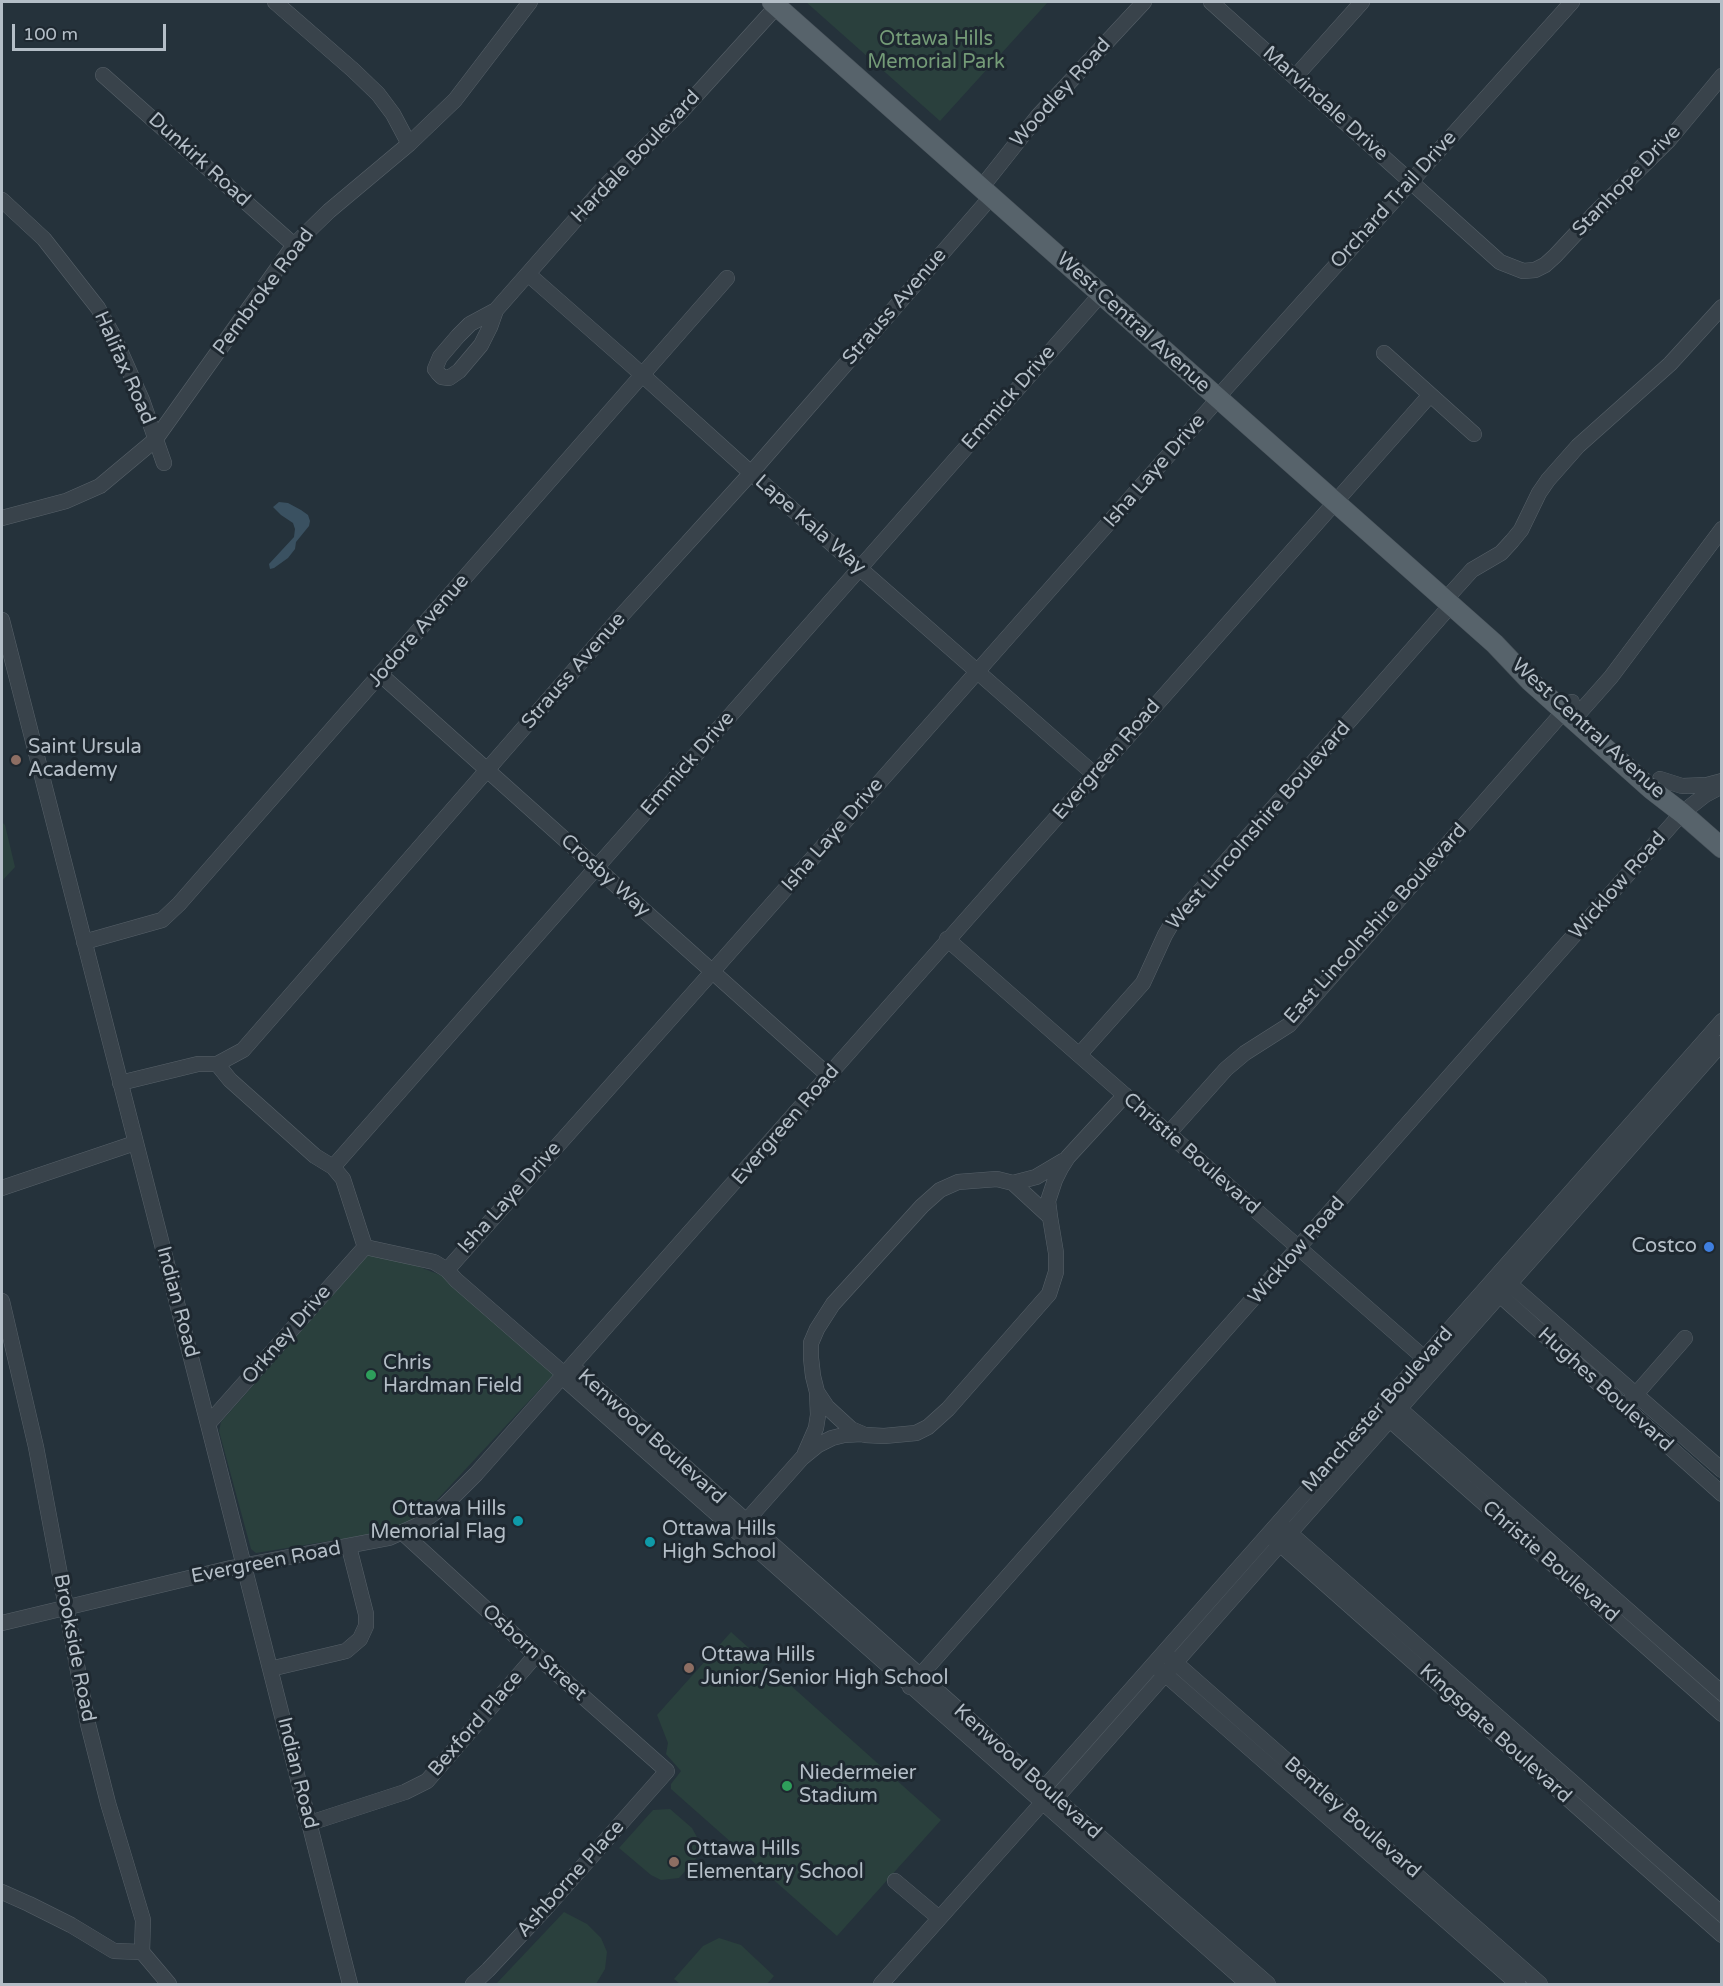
<!DOCTYPE html>
<html>
<head>
<meta charset="utf-8">
<style>
	body { margin:0 }
	#map { position:relative; width:1723px; height:1986px; overflow:hidden; background:#25323b; font-family:"Varela Round",sans-serif }
	canvas { display:block }
	.frame { position:absolute; inset:0; border:3px solid #b4bec7; pointer-events:none }
	.scale { position:absolute; left:12px; top:24px; width:154px; height:27px; box-sizing:border-box; border:3px solid #b4bec7; border-top:0; padding-left:8px; font-size:18px; line-height:21px; white-space:nowrap; color:#b4bec7; -webkit-text-stroke:4px #1e2830; paint-order:stroke }
</style>
</head>
<body>
<div id="map">
<canvas width="1723" height="1986"></canvas>
<div class="frame"></div>
<div class="scale">100 m</div>
</div>
<script>
const c = document.querySelector('canvas').getContext('2d');
c.lineJoin = 'round';
function fill(path, color) { c.fillStyle = color; c.fill(path, 'evenodd'); }
const shape = rows => new Path2D(rows.map(r => 'M' + r).join(''));
function trace(path, color, width, dash) { c.strokeStyle = color; c.lineWidth = width; c.lineCap = dash ? 'butt' : 'round'; c.setLineDash(dash || []); c.stroke(path); }
function label(font, color, halo, rows, align = 'center') {
  c.font = font + ' "Varela Round",sans-serif'; c.lineWidth = 6; c.setLineDash([]); c.textBaseline = 'middle'; c.strokeStyle = halo; c.fillStyle = color; for (const [text, x, y, turn = 0] of rows) {
    c.save(); c.translate(x, y); c.rotate((+turn || 0) * Math.PI / 180); c.textAlign = isNaN(turn) ? turn : align; if (halo) c.strokeText(text, 0, 0); c.fillText(text, 0, 0); c.restore();
  }
}
fill(shape([
	[806,2,1048,2,940,121],
	[2,822,5,825,15,867,2,881],
	[368,1255,404,1261,443,1276,554,1374,423,1515,391,1531,256,1553,251,1549,219,1431,221,1422],
	[731,1632,941,1820,837,1936,671,1789,671,1784,681,1771,666,1754,668,1743,657,1715],
	[670,1809,692,1828,699,1841,700,1854,679,1878,661,1880,651,1875,619,1848,653,1810],
	[564,1912,587,1924,601,1938,607,1952,605,1969,596,1984,496,1984],
	[719,1938,741,1945,774,1976,767,1984,680,1984,674,1979,703,1946]
]), '#2a403d');
fill(shape([
	[279,502,288,503,301,510,308,515,310,521,309,526,296,542,295,549,288,558,274,568,270,569,269,564,294,537,295,529,293,523,281,515,273,507]
]), '#3a5161');
const minor = shape([
	[275,2,353,70,378,94,393,114,409,144],
	[1211,2,1500,262,1523,271,1535,270,1545,265,1555,256,1595,213,1669,140,1722,76],
	[103,75,294,245],
	[1295,77,1362,2],
	[981,188,1038,116,1144,2],
	[2,200,44,239,98,308,114,337,142,400,164,463],
	[528,274,628,362,751,473,1094,774],
	[496,310,490,327,481,345,459,371,449,378,442,377,438,373,435,369,440,357,458,336,470,324,496,310,605,186,679,114,777,6],
	[1384,353,1474,434],
	[1217,398,1572,2],
	[2,518,66,501,100,486,155,440,294,245,329,211,409,144,455,100,530,2],
	[1445,600,1472,570,1501,553,1512,541,1521,530,1539,493,1548,480,1578,446,1670,364,1722,307],
	[2,620,208,1424,350,1984],
	[381,675,829,1076],
	[1573,720,1611,677,1722,529],
	[1660,779,1682,786,1707,785,1722,781],
	[947,939,1431,1364],
	[84,942,162,920,179,904,727,278],
	[1079,1055,1143,983,1165,935,1172,923,1451,605],
	[217,1064,230,1080,315,1156,333,1167,343,1179,365,1247],
	[120,1083,198,1064,217,1064,243,1050,623,614,751,473,991,197],
	[1168,1134,1226,1069,1245,1053,1289,1025,1572,702],
	[333,1167,1101,294],
	[997,1179,1013,1183,1050,1217,1056,1253,1056,1272,1049,1294,948,1409,928,1427,916,1433,884,1436,865,1435,851,1429,827,1407,817,1392,813,1376,811,1358,811,1343,817,1329,833,1304,922,1206,940,1190,958,1182,997,1179],
	[1013,1183,1036,1177,1063,1161],
	[2,1188,135,1143],
	[1050,1217,1048,1201,1055,1180,1061,1168,1068,1157,1125,1095],
	[365,1247,434,1262,447,1270,456,1280,564,1374],
	[447,1270,712,972,1218,399],
	[1503,1278,1722,1470],
	[1493,1289,1722,1494],
	[2,1301,36,1447,88,1724,108,1803,143,1920,142,1952,169,1984],
	[572,1366,969,1719,1044,1788,1268,1984],
	[562,1377,1248,1984],
	[1630,1401,1685,1338],
	[1393,1403,1722,1693],
	[1383,1414,1722,1714],
	[208,1424,365,1247],
	[805,1453,816,1428,818,1415,817,1392],
	[1283,1527,1722,1914],
	[740,1528,802,1458,818,1445,832,1438,844,1435,861,1434],
	[403,1533,536,1655,667,1771,546,1908,488,1970,473,1984],
	[1273,1538,1722,1935],
	[2,1623,231,1568,389,1538,418,1525,445,1505,476,1474,1430,395],
	[1169,1657,1540,1984],
	[1158,1668,1518,1984],
	[270,1669,346,1651,360,1639,366,1626,366,1614,349,1547],
	[910,1687,1682,813,1705,795,1722,786],
	[1042,1803,1044,1788,1722,1021],
	[310,1823,405,1792,427,1781,536,1655],
	[895,1881,939,1918],
	[2,1892,29,1904,71,1925,114,1951,142,1952],
	[881,1984,1042,1803,1056,1798,1722,1043]
]);
const major = shape([
	[772,2,1495,644,1530,681,1651,789,1682,813,1722,848]
]);
trace(minor, '#576169', 16);
trace(major, '#454f57', 21);
trace(minor, '#39434b', 15);
trace(major, '#57636b', 20);
for (const [x, y, r, color] of [
	[16,760,6,"#8d6e63"],
	[1709,1247,6,"#3f7fe0"],
	[371,1375,6,"#2e9e5b"],
	[518,1521,6,"#0f9aa8"],
	[650,1542,6,"#0f9aa8"],
	[689,1668,6,"#8d6e63"],
	[787,1786,6,"#2e9e5b"],
	[674,1862,6,"#8d6e63"]
]) { const dot = new Path2D(); dot.arc(x, y, r, 0, 2 * Math.PI); c.fillStyle = color; c.fill(dot); trace(dot, '#1e2830', 2); }
label('20px', '#749b77', '#1e2830', [
	["Ottawa Hills",936,40],
	["Memorial Park",936,63]
]);
label('20px', '#b4bec7', '#1e2830', [
	["Woodley Road",1061,93,-48],
	["Marvindale Drive",1325,104,42],
	["Hardale Boulevard",636,157,-46],
	["Dunkirk Road",199,160,42],
	["Stanhope Drive",1627,181,-46],
	["Orchard Trail Drive",1394,200,-48],
	["Pembroke Road",264,292,-53],
	["Strauss Avenue",895,307,-49],
	["West Central Avenue",1133,323,42],
	["Halifax Road",124,368,66],
	["Emmick Drive",1009,398,-49],
	["Isha Laye Drive",1155,471,-49],
	["Lape Kala Way",810,525,41],
	["Jodore Avenue",419,631,-49],
	["Strauss Avenue",574,671,-49],
	["West Central Avenue",1588,729,42],
	["Evergreen Road",1107,760,-49],
	["Emmick Drive",688,764,-49],
	["West Lincolnshire Boulevard",1259,826,-49],
	["Isha Laye Drive",833,835,-49],
	["Crosby Way",605,876,42],
	["Wicklow Road",1618,886,-49],
	["East Lincolnshire Boulevard",1376,924,-48],
	["Evergreen Road",786,1125,-49],
	["Christie Boulevard",1191,1154,41],
	["Isha Laye Drive",510,1198,-48],
	["Wicklow Road",1297,1251,-49],
	["Indian Road",177,1302,75],
	["Orkney Drive",287,1335,-49],
	["Hughes Boulevard",1605,1390,42],
	["Manchester Boulevard",1378,1410,-48],
	["Kenwood Boulevard",651,1437,42],
	["Christie Boulevard",1550,1562,41],
	["Evergreen Road",266,1563,-11],
	["Brookside Road",74,1648,79],
	["Osborn Street",534,1653,42],
	["Bexford Place",476,1724,-49],
	["Kingsgate Boulevard",1495,1734,42],
	["Kenwood Boulevard",1027,1772,42],
	["Indian Road",297,1773,76],
	["Bentley Boulevard",1352,1818,41],
	["Ashborne Place",571,1879,-48]
]);
label('20px', '#b4bec7', '#1e2830', [
	["Saint Ursula",28,748],
	["Academy",28,771],
	["Costco",1697,1247,"right"],
	["Chris",383,1364],
	["Hardman Field",383,1387],
	["Ottawa Hills",506,1510,"right"],
	["Memorial Flag",506,1533,"right"],
	["Ottawa Hills",662,1530],
	["High School",662,1553],
	["Ottawa Hills",701,1656],
	["Junior/Senior High School",701,1679],
	["Niedermeier",799,1774],
	["Stadium",799,1797],
	["Ottawa Hills",686,1850],
	["Elementary School",686,1873]
], 'left');
</script>
</body>
</html>
